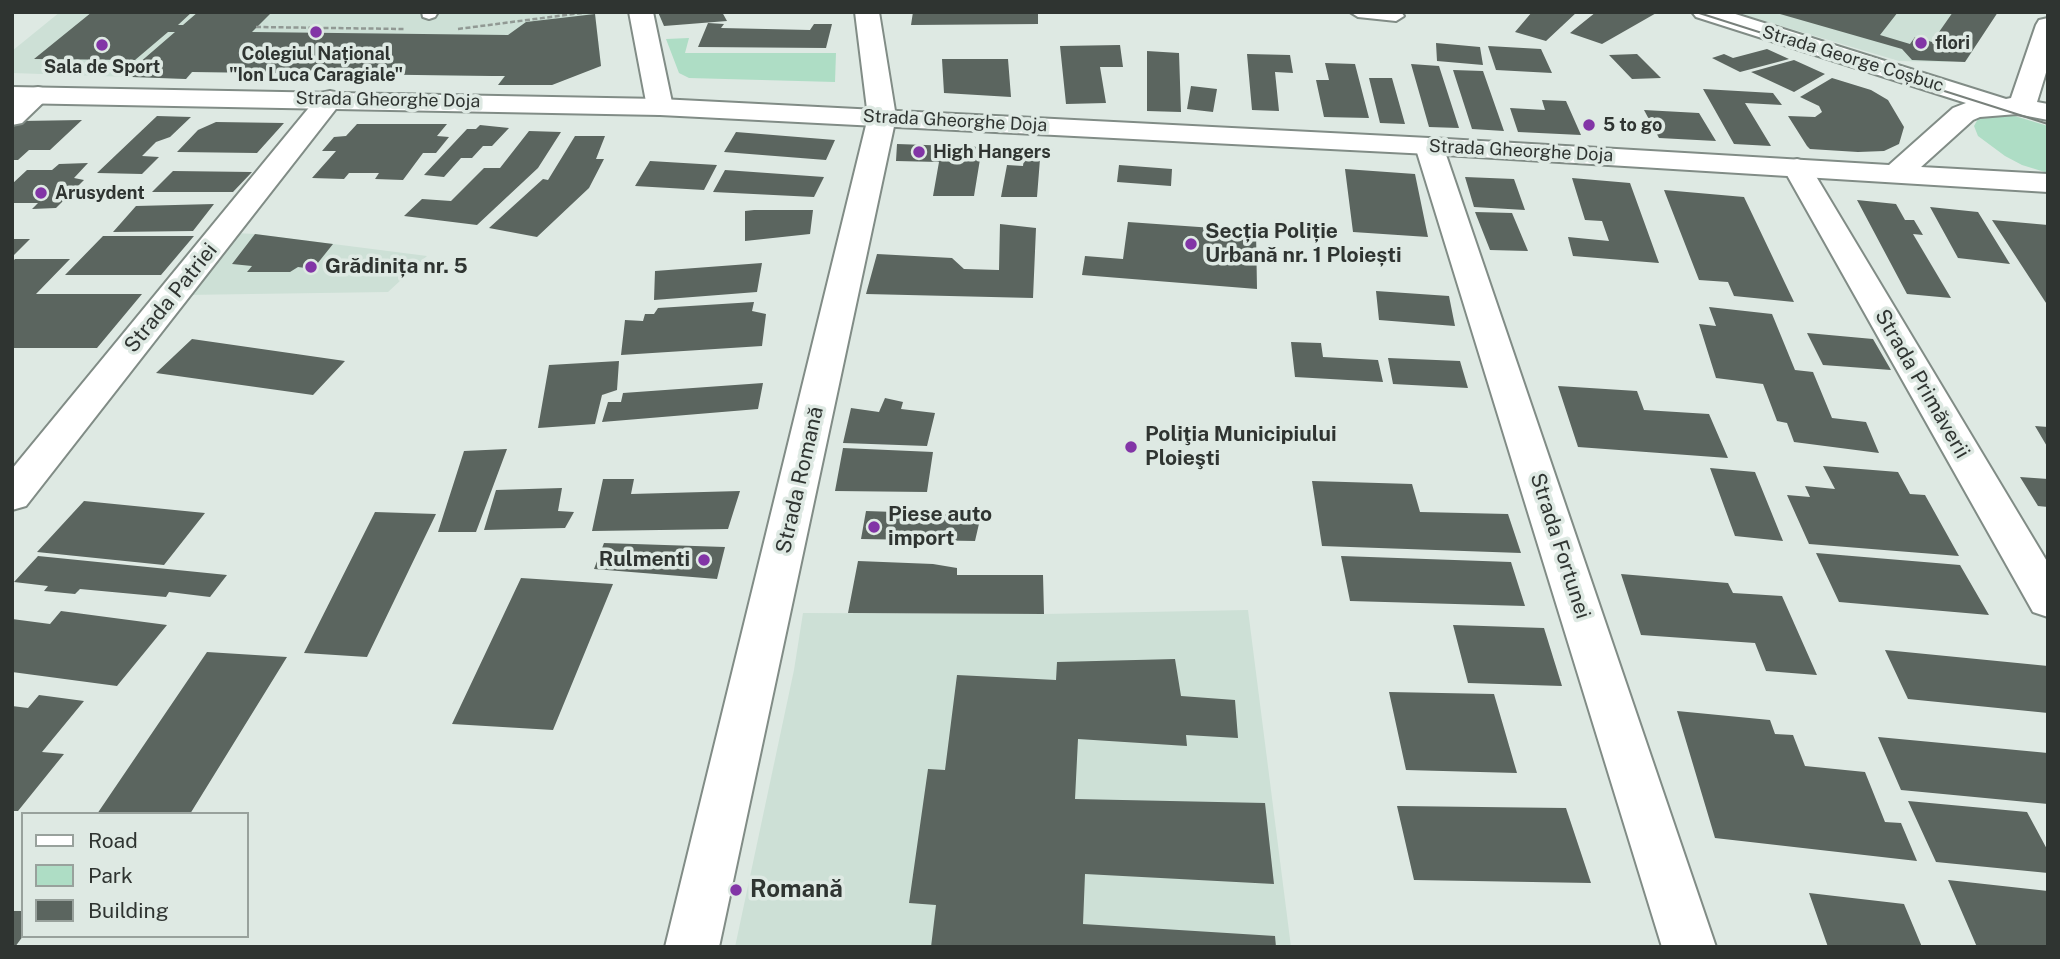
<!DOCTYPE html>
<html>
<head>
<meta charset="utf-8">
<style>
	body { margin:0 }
	#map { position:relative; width:2060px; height:959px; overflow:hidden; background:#dee9e3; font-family:"Public Sans",sans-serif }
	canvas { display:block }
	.frame { position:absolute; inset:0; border:14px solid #2f3431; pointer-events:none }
	.legend { position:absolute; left:21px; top:812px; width:228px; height:126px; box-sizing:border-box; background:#dee9e3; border:2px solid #98a19c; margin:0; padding:9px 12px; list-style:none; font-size:21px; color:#2f3431 }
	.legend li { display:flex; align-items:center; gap:14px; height:35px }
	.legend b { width:35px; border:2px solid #98a19c }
</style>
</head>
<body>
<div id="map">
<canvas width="2060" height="959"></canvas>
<div class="frame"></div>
<ul class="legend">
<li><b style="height:9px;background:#fff"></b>Road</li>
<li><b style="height:19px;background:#aeddc5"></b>Park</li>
<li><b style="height:19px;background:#5b655f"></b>Building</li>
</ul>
</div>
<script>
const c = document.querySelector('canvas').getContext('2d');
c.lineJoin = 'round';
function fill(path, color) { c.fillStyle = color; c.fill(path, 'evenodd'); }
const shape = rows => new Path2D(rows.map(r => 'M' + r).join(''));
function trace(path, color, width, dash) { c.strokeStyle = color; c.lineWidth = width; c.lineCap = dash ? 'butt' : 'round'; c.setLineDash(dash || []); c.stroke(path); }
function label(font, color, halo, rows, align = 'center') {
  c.font = font + ' "Public Sans",sans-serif'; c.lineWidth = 7; c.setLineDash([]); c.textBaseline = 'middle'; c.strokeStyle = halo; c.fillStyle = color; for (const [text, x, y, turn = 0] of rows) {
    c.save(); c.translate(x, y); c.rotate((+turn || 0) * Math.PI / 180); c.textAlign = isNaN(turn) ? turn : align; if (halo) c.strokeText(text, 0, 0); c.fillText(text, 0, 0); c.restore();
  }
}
fill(shape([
	[60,12,595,12,601,65,552,85,498,85,504,76,492,76,193,72,186,79,12,73,12,51],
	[1734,12,1996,12,1967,60,1942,62,1899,61],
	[235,233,255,234,427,256,388,292,184,295],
	[1248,610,1291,947,735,947,794,670,803,613,1044,614]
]), '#cde0d6');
fill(shape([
	[689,38,685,53,836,53,835,82,689,78,679,73,666,39],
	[1989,114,2008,114,2048,126,2048,173,2022,165,2005,156,1978,136,1974,126,1978,119]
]), '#aeddc5');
fill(shape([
	[92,12,192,12,178,25,183,25,198,12,272,12,252,32,508,35,526,22,595,14,601,66,552,85,498,85,505,76,492,76,192,72,186,79,132,77,140,70,131,70,175,32,168,32,135,60,34,59],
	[658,12,722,12,727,21,664,26],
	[913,12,1038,12,1038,24,911,25],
	[1532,12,1577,12,1546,41,1515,32],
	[1596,12,1658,12,1602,44,1570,33],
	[1773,12,1898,12,1880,35,1910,44,1915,37,1932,42,1953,12,1998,12,1965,62,1912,60,1902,49],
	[708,23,724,24,721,28,810,30,814,24,832,24,826,48,698,47],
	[1436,43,1480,47,1483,65,1437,61],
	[1120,45,1123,67,1100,67,1106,103,1066,104,1060,46],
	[1488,46,1541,49,1552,73,1496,70],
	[1767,49,1789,59,1740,72,1712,58,1724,54,1733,58],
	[1147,51,1179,53,1181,112,1147,111],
	[1247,54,1290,55,1293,73,1275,72,1279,111,1252,110],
	[1637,54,1661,78,1632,79,1609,55],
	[942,59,1008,59,1011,97,944,93],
	[1794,60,1825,74,1794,92,1751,72],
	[1325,63,1355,64,1369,118,1324,117,1316,80,1329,80],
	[1411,64,1439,66,1459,128,1429,127],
	[1453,70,1483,71,1504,131,1472,129],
	[1369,78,1392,78,1405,124,1380,123],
	[1832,78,1871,90,1888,100,1904,127,1899,144,1884,151,1858,152,1810,149,1807,146,1788,116,1815,117,1822,112,1819,106,1800,97],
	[1191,86,1217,89,1213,112,1187,109],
	[1703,89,1773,93,1782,105,1745,103,1771,146,1734,144],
	[1542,100,1566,101,1581,135,1518,132,1510,108,1545,110],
	[1644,110,1699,113,1716,141,1659,138],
	[157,116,191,117,170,137,156,142,142,156,159,157,142,174,97,173],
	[82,120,50,150,29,150,18,160,12,160,12,128,21,121],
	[216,122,284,123,257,153,177,152,198,130],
	[357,124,447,124,437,136,449,137,436,153,423,153,403,180,375,179,379,173,349,173,344,179,312,178,336,151,322,151,334,137,346,136],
	[480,125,509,128,492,146,483,146,472,158,461,158,444,177,424,175,467,129,476,129],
	[529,131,561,132,538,168,477,225,404,216,422,199,451,201,484,168,500,168],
	[736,132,835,140,826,160,724,152],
	[575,136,605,136,596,159,604,159,589,188,537,237,489,228,543,179,548,180],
	[897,144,982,147,974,196,933,196,939,162,896,161],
	[1024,158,1040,159,1037,197,1001,197,1007,165,1023,166],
	[650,161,717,165,704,190,635,186],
	[88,163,74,178,84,180,56,208,32,209,38,203,12,203,12,184,27,170,52,170,59,164],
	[1119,165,1172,169,1171,186,1117,182],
	[1345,169,1415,174,1428,237,1353,232],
	[725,170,824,177,814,197,713,192],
	[173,171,252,172,233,192,152,192],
	[1465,177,1514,179,1525,210,1474,207],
	[1572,178,1630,183,1659,263,1573,256,1568,237,1609,241,1602,221,1585,220],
	[1664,190,1744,197,1794,302,1734,296,1728,282,1699,280],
	[1857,200,1896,204,1905,220,1914,220,1923,235,1913,234,1951,298,1907,294],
	[214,204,193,231,113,232,136,206],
	[1930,207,1978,212,2010,264,1958,258],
	[754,210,813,210,810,234,745,241,745,211],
	[1475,212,1512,213,1528,251,1490,250],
	[1992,220,2048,225,2048,306],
	[1128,222,1256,231,1257,289,1082,275,1085,256,1123,259],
	[1000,224,1036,228,1033,298,866,294,877,254,952,258,964,269,999,270],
	[255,234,333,244,313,269,298,267,290,272,247,272,252,266,232,264],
	[103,236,194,236,161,275,65,275],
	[12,239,30,239,12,257],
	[15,259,70,259,36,294,142,294,97,348,12,348,12,262],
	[762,263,757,292,654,300,655,271],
	[1376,291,1449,296,1455,326,1379,320],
	[754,302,752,311,766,314,762,346,621,355,625,320,643,321,645,314,654,314,658,308],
	[1709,307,1772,314,1795,370,1813,372,1832,418,1866,422,1879,453,1794,442,1787,423,1777,421,1763,384,1716,378,1699,324,1716,326],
	[1807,333,1873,339,1891,370,1823,365],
	[192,339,345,361,313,395,156,373],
	[1291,342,1321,343,1323,357,1378,360,1383,382,1295,377],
	[1388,358,1460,361,1468,388,1393,384],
	[619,361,617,390,602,395,595,424,538,428,549,365],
	[763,383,758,409,602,422,608,402,621,402,623,393],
	[1558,386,1637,391,1644,410,1709,414,1728,458,1578,447],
	[885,398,903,402,901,409,935,413,927,446,843,443,851,408,879,412],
	[2035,426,2048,427,2048,448],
	[843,448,933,452,927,492,835,491],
	[507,449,476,532,438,532,464,451],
	[1823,466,1898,472,1910,494,1925,495,1959,556,1809,544,1787,495,1810,497,1805,486,1835,489],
	[1710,468,1755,472,1783,541,1735,536],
	[2020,477,2048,479,2048,507,2038,506],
	[603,479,634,479,631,494,740,491,728,529,592,531],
	[1312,481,1412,484,1420,512,1508,514,1521,553,1322,546],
	[562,488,558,511,574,512,565,528,484,530,496,490],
	[84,501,205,513,164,565,37,552],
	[866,511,981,515,975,541,861,539],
	[375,512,436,514,367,657,304,653],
	[604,543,725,547,717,579,594,569],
	[1816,553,1960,565,1989,615,1839,602],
	[38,556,227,575,210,597,169,592,166,597,80,589,75,594,44,591,48,586,14,582],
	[1341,556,1511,562,1525,606,1350,601],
	[858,561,933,564,957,568,957,575,1043,575,1044,614,848,613],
	[1621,574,1728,583,1733,593,1782,596,1817,675,1766,671,1755,643,1641,635],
	[521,578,613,584,553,730,452,724],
	[61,611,167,625,117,686,12,672,12,619,50,624],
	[1453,625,1544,628,1562,686,1468,683],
	[1885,650,2048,666,2048,713,1908,699],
	[207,652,287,657,190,814,97,814],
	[1175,659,1181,696,1235,700,1238,738,1186,735,1187,746,1078,739,1075,799,1265,803,1274,884,1085,874,1083,924,1275,936,1276,947,931,947,936,905,909,903,928,769,945,770,957,675,1056,680,1057,662],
	[1389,692,1494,694,1517,773,1406,770],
	[39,695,84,701,42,752,64,754,18,811,12,811,12,706,28,708],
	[1677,711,1770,720,1775,734,1793,735,1805,766,1865,772,1885,822,1901,823,1917,861,1715,838],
	[1878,737,2048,753,2048,804,1901,790],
	[1908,801,2027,812,2048,851,2048,873,1936,862],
	[1397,806,1566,808,1591,883,1414,880],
	[1948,880,2048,891,2048,947,1977,947],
	[1809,893,1904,904,1922,947,1828,947],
	[12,911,23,911,23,936,15,947,12,947]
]), '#5b655f');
const service = shape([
	[422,12,438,12,435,17,429,19,423,17,422,12],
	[1350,12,1401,12,1404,16,1396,21,1358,17,1350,12]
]);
const minor = shape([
	[629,12,653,12,673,107,669,113,660,115,651,113,647,107,629,12],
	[38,87,47,89,51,95,22,123,12,125,12,103,29,89,38,87],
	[330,91,339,93,343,99,339,105,26,506,12,510,12,469,321,93,330,91],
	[1429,138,1439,140,1443,146,1716,947,1662,947,1415,146,1419,140,1429,138],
	[1797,159,1807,162,1811,168,2048,563,2048,617,2033,612,1783,168,1787,162,1797,159]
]);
const tertiary = shape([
	[855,12,879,12,896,117,719,947,665,947,868,117,855,12]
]);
const secondary = shape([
	[1692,12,1729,12,2006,99,2011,98,2036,25,2039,20,2048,18,2048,66,2037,102,2048,104,2048,120,2017,114,1980,117,1973,120,1921,167,2048,174,2048,192,1429,154,660,115,12,103,12,87,660,99,1429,138,1889,165,1953,108,1966,103,1696,17,1692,12]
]);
trace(service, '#818c86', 4);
trace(minor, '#818c86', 4);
trace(tertiary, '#818c86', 4);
trace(secondary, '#818c86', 4);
trace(shape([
	[256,27,404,29],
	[458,29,589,12]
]), '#919994', 2.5, [5, 2.5]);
fill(service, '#fff');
fill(minor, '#fff');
fill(tertiary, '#fff');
fill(secondary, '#fff');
trace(shape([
	[1696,12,2048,124]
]), '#78807b', 2);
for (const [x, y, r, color] of [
	[316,32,7,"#8235a6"],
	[1921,43,7,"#8235a6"],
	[102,45,7,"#8235a6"],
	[1589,125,7,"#8235a6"],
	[919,152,7,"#8235a6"],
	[41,193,7,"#8235a6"],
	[1191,244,7,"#8235a6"],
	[311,267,7,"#8235a6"],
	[1131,447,7,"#8235a6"],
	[874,527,7,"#8235a6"],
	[704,560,7,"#8235a6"],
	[736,890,7,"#8235a6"]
]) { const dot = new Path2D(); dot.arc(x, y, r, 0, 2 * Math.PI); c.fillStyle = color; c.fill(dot); trace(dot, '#dee9e3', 2.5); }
label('bold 18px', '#2f3431', '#dee9e3', [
	["flori",1935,43],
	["Colegiul Național",316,54,"center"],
	["\"Ion Luca Caragiale\"",316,75,"center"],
	["Sala de Sport",102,67,"center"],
	["5 to go",1603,125],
	["High Hangers",933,152],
	["Arusydent",55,193]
], 'left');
label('18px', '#2f3431', '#dee9e3', [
	["Strada George Coșbuc",1853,59,17],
	["Strada Gheorghe Doja",388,100,1],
	["Strada Gheorghe Doja",955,121,3],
	["Strada Gheorghe Doja",1521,151,3]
]);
label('bold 21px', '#2f3431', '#dee9e3', [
	["Secția Poliție",1205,232],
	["Urbană nr. 1 Ploiești",1205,256],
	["Grădinița nr. 5",325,267],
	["Poliţia Municipiului",1145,435],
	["Ploieşti",1145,459],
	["Piese auto",888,515],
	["import",888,539],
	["Rulmenti",690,560,"right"]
], 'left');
label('21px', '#2f3431', '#dee9e3', [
	["Strada Patriei",171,298,-51],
	["Strada Primăverii",1922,384,60],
	["Strada Romană",800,480,-77],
	["Strada Fortunei",1560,546,72]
]);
label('bold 24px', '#2f3431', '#dee9e3', [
	["Romană",750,890]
], 'left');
</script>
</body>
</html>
